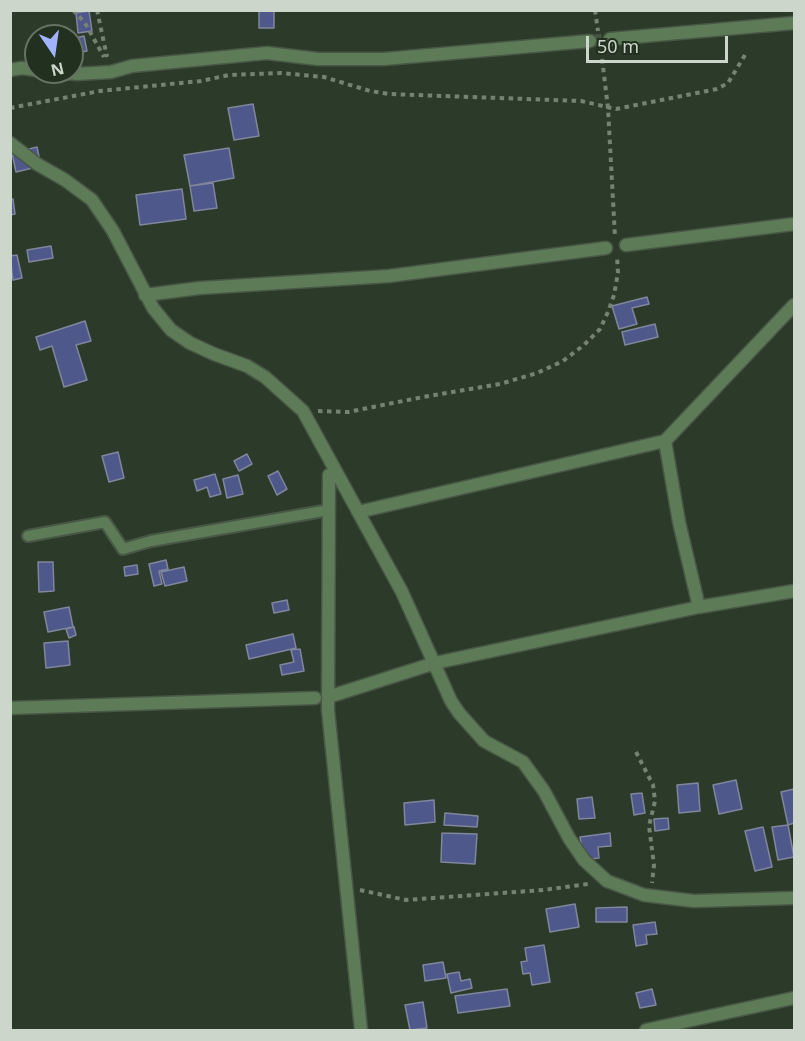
<!DOCTYPE html>
<html>
<head>
<meta charset="utf-8">
<style>
	body { margin:0 }
	#map { position:relative; width:805px; height:1041px; overflow:hidden; background:#2c3b29; font-family:"Noto Sans",sans-serif }
	canvas { display:block }
	.frame { position:absolute; inset:0; border:12px solid #cdd6cb; pointer-events:none }
	.north { position:absolute; left:24px; top:24px; width:60px; height:60px; box-sizing:border-box; background:#22311f; border:2px solid #667364; border-radius:50%; rotate:167deg; font-size:16px; font-weight:700; line-height:24px; text-align:center; color:#cdd6cb }
	.north::after { content:''; display:block; margin:auto; width:21px; height:27px; background:#a2b2fd; clip-path:polygon(50% 0,100% 100%,50% 72%,0 100%) }
	.scale { position:absolute; left:586px; top:36px; width:142px; height:27px; box-sizing:border-box; border:3px solid #cdd6cb; border-top:0; padding-left:8px; font-size:18px; line-height:21px; white-space:nowrap; color:#cdd6cb; -webkit-text-stroke:4px #22311f; paint-order:stroke }
</style>
</head>
<body>
<div id="map">
<canvas width="805" height="1041"></canvas>
<div class="frame"></div>
<div class="north">N</div>
<div class="scale">50 m</div>
</div>
<script>
const c = document.querySelector('canvas').getContext('2d');
c.lineJoin = 'round';
function fill(path, color) { c.fillStyle = color; c.fill(path, 'evenodd'); }
const shape = rows => new Path2D(rows.map(r => 'M' + r).join(''));
function trace(path, color, width, dash) { c.strokeStyle = color; c.lineWidth = width; c.lineCap = dash ? 'butt' : 'round'; c.setLineDash(dash || []); c.stroke(path); }
const building = shape([
	[259,10,274,10,274,28,259,28,259,10],
	[89,11,92,31,78,33,76,13,89,11],
	[66,32,67,36,48,36,48,35,66,32],
	[84,36,87,51,72,54,72,39,84,36],
	[253,104,259,136,234,140,228,108,253,104],
	[37,147,41,166,16,172,12,153,37,147],
	[229,148,234,178,190,186,184,155,229,148],
	[213,183,217,208,194,211,190,186,213,183],
	[182,189,186,219,140,225,136,195,182,189],
	[13,199,15,214,10,215,10,200,13,199],
	[51,246,53,258,29,262,27,250,51,246],
	[17,255,22,278,13,280,10,256,17,255],
	[647,297,649,304,632,308,637,324,619,329,612,306,647,297],
	[85,321,91,341,76,345,87,380,64,387,52,346,40,350,36,337,85,321],
	[655,324,658,337,625,345,622,332,655,324],
	[118,452,124,478,109,482,102,456,118,452],
	[247,454,252,464,239,471,234,461,247,454],
	[278,471,287,489,277,495,268,476,278,471],
	[215,474,221,494,210,497,207,487,197,491,194,480,215,474],
	[238,475,243,494,227,498,223,479,238,475],
	[166,560,168,569,159,571,162,584,154,586,149,564,166,560],
	[38,562,53,562,54,591,39,592,38,562],
	[137,565,138,574,125,576,124,567,137,565],
	[184,567,187,581,165,586,161,572,184,567],
	[287,600,289,610,274,613,272,603,287,600],
	[69,607,73,627,48,632,44,612,69,607],
	[74,627,76,635,69,638,66,629,74,627],
	[293,634,296,648,249,659,246,645,293,634],
	[68,641,70,665,46,668,44,643,68,641],
	[300,649,304,671,282,675,280,665,294,662,291,650,300,649],
	[736,780,742,809,719,814,713,785,736,780],
	[698,783,700,811,679,813,677,785,698,783],
	[794,789,794,823,788,825,781,792,794,789],
	[642,793,645,813,634,815,631,794,642,793],
	[592,797,595,818,579,819,577,799,592,797],
	[434,800,435,822,405,825,404,803,434,800],
	[445,813,478,816,477,827,444,825,445,813],
	[668,818,669,829,655,831,654,819,668,818],
	[788,825,794,857,778,860,772,827,788,825],
	[763,827,772,867,755,871,745,831,763,827],
	[442,833,477,834,475,864,441,862,442,833],
	[610,833,611,846,598,847,599,858,584,860,580,837,610,833],
	[575,904,579,927,550,932,546,909,575,904],
	[627,907,627,922,596,922,596,908,627,907],
	[655,922,657,934,646,935,647,944,636,946,633,925,655,922],
	[544,945,550,982,532,985,530,973,523,974,521,962,527,961,525,948,544,945],
	[443,962,446,978,425,981,423,965,443,962],
	[459,972,461,981,470,979,472,988,451,993,447,974,459,972],
	[507,989,510,1006,458,1013,455,996,507,989],
	[652,989,656,1005,640,1008,636,993,652,989],
	[423,1002,427,1028,410,1030,405,1005,423,1002]
]);
fill(building, '#4e588a');
trace(building, '#80869d', 1.5);
trace(shape([
	[590,41,610,39]
]), '#445241', 12, [12, 6]);
const lane = shape([
	[28,536,105,522,123,549,151,541,329,510]
]);
const street = shape([
	[610,39,794,23],
	[10,70,22,68,36,70],
	[56,72,77,74,111,72,132,66,267,53,318,59,384,59,590,41],
	[10,143,37,164,65,180,92,200,113,231,153,308,171,330,190,343,214,354,247,366,265,377,303,411,402,592,451,701,459,713,484,741,523,762,544,791,569,838,584,860,607,881,644,895,694,901,794,898],
	[626,245,794,224],
	[145,295,200,288,389,276,606,248],
	[794,305,665,441,679,522,699,607,794,591],
	[329,475,328,710,361,1030],
	[358,512,665,441],
	[328,697,435,663,699,607],
	[10,708,315,698],
	[646,1030,794,998]
]);
trace(lane, '#495746', 14);
trace(street, '#495746', 15);
trace(shape([
	[73,10,85,23,104,57],
	[97,10,107,57],
	[595,10,598,31],
	[601,50,608,108,615,237],
	[10,108,100,91,201,81,229,75,281,73,324,77,370,91,389,94,581,101,616,109,717,89,728,83,745,55],
	[318,411,348,412,423,397,500,384,537,373,563,361,584,345,600,329,608,312,614,295,618,273,617,256],
	[636,752,653,785,655,801,649,826,654,865,652,883],
	[360,890,406,900,543,890,588,884]
]), '#768273', 4, [4.5, 4.5]);
trace(lane, '#5d7b57', 10);
trace(street, '#5d7b57', 12);
</script>
</body>
</html>
